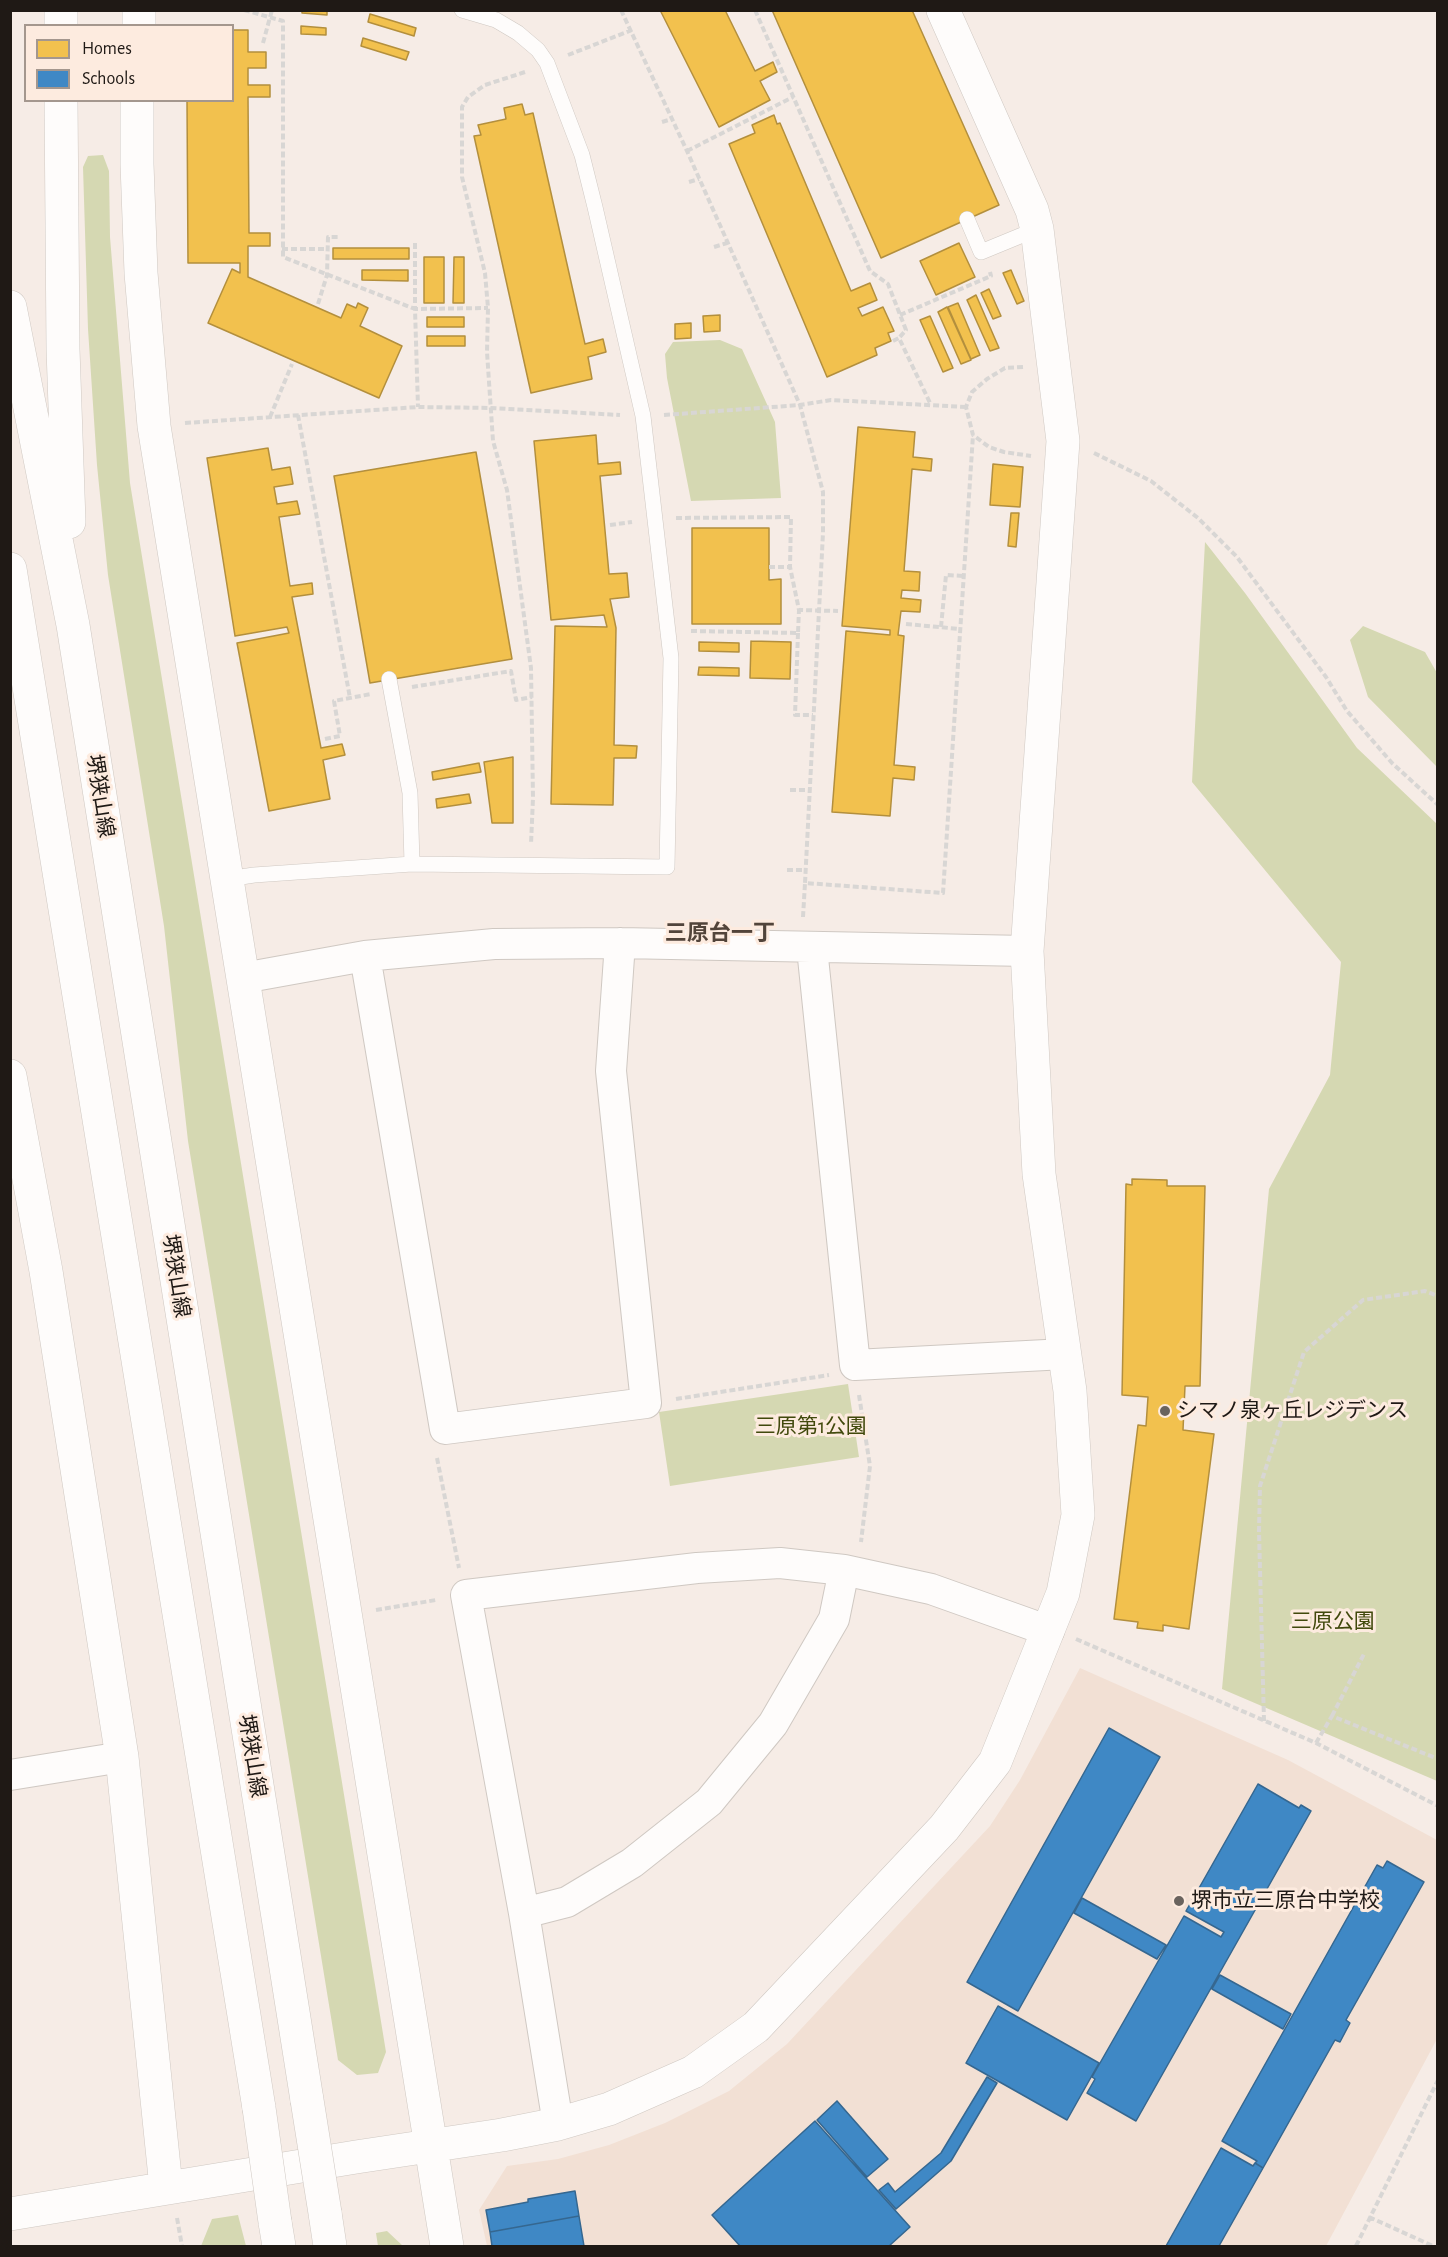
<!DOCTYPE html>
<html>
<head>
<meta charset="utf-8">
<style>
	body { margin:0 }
	#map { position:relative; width:1448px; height:2257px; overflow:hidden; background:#f6ece6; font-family:"Alegreya Sans",sans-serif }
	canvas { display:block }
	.frame { position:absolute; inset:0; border:12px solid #1f1915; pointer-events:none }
	.legend { position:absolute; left:24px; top:24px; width:210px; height:78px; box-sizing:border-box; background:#fdebdf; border:2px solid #a4978e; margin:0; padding:8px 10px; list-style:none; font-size:18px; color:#1f1915 }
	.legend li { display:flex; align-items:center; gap:12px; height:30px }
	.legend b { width:30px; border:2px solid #a4978e }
</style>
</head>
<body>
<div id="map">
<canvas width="1448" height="2257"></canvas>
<div class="frame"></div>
<ul class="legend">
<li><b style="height:16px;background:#f2c14e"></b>Homes</li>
<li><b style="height:16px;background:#3f88c5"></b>Schools</li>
</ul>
</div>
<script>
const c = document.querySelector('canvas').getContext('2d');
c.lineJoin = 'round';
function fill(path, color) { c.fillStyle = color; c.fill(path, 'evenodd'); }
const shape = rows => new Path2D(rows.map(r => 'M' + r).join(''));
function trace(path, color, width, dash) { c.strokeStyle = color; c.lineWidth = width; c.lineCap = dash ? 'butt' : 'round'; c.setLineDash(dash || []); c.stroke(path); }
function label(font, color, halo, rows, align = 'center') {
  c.font = font + ' "Alegreya Sans","Noto Sans JP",sans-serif'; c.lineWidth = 6; c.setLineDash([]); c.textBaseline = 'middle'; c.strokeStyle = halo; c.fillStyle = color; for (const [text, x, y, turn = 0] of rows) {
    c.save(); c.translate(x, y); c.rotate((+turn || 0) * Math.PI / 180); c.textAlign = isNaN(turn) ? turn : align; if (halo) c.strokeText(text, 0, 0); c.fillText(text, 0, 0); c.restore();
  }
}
fill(shape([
	[1080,1668,1288,1760,1437,1840,1437,2039,1326,2246,487,2246,479,2210,507,2166,558,2159,609,2145,665,2123,729,2091,787,2044,990,1826,1020,1780]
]), '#f2e0d4');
fill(shape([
	[103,155,109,171,110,237,130,483,386,2052,378,2073,357,2075,338,2060,188,1141,164,926,108,575,97,465,88,329,83,167,88,156],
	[720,340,742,349,775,422,781,498,691,501,667,378,665,354,673,342],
	[1205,542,1245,593,1357,748,1437,824,1437,1781,1222,1689,1269,1189,1330,1075,1341,962,1192,782],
	[1363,626,1425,652,1437,673,1437,767,1368,697,1350,640],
	[848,1384,859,1457,670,1486,659,1412],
	[238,2215,246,2246,201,2246,212,2219],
	[387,2231,403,2246,378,2246,376,2233]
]), '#d5d8b2');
const homes = shape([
	[302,10,327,10,327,15,302,13,302,10],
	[660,10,725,10,755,71,773,62,777,72,760,81,770,100,719,127,660,10],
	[772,10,912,10,999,205,881,258,772,10],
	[370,14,416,28,414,36,368,22,370,14],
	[301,26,326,28,326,35,301,34,301,26],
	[232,30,248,30,248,52,266,52,266,68,248,68,248,85,270,85,270,97,248,97,249,233,270,233,270,246,248,246,248,277,341,318,347,304,356,308,358,303,368,308,360,326,402,346,379,398,208,323,232,269,240,273,240,263,188,263,187,100,232,100,232,30],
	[363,38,409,52,406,60,361,46,363,38],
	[522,104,525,115,533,113,585,344,603,339,606,352,588,357,592,379,531,393,474,136,481,135,478,125,506,119,504,108,522,104],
	[774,115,777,124,780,123,851,291,870,283,877,300,858,308,862,316,883,307,894,331,888,333,891,341,875,348,877,355,827,377,729,144,755,133,752,125,774,115],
	[959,243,975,277,936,295,920,261,959,243],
	[333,248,409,248,409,259,333,259,333,248],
	[424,257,444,257,444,303,424,303,424,257],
	[454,257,464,257,464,303,453,303,454,257],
	[362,270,408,270,408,281,362,280,362,270],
	[1011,270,1024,301,1017,304,1003,273,1011,270],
	[989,289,1001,316,993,319,981,293,989,289],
	[976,295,999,348,990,351,967,300,976,295],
	[958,303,980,355,971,359,948,307,958,303],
	[947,307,971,360,961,364,938,312,947,307],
	[720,315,720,331,704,332,703,316,720,315],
	[930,316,953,368,943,372,920,320,930,316],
	[427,317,464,317,464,327,427,327,427,317],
	[691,323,691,338,675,339,675,324,691,323],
	[427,336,465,336,465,346,427,346,427,336],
	[858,427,915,432,913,457,932,459,931,471,912,469,904,571,920,572,919,591,902,590,901,598,921,600,920,612,901,611,898,635,904,636,894,765,915,767,914,780,893,778,890,816,832,812,846,631,890,635,890,630,842,626,858,427],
	[596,435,598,464,620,462,621,474,600,476,609,574,627,573,629,597,610,599,616,628,614,745,637,746,636,758,614,758,613,805,551,804,555,626,607,627,604,615,551,620,534,441,596,435],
	[268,448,272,470,290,467,293,484,274,487,277,504,297,501,300,514,279,517,290,586,312,583,313,594,292,597,321,748,342,744,345,755,323,760,330,799,269,811,237,643,289,633,287,627,235,636,207,458,268,448],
	[476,452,512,659,370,683,334,476,476,452],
	[993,464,1023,467,1020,507,990,505,993,464],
	[1011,513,1019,513,1016,547,1008,546,1011,513],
	[692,528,769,528,769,580,781,579,781,624,692,624,692,528],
	[751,641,791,642,790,679,750,678,751,641],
	[699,642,739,643,739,652,699,651,699,642],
	[699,667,739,668,739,676,698,675,699,667],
	[513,757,513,823,492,823,484,762,513,757],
	[479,763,481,772,433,780,432,772,479,763],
	[469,794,471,803,437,808,436,799,469,794],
	[1132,1179,1167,1180,1167,1186,1205,1186,1200,1386,1185,1386,1183,1430,1214,1434,1189,1629,1163,1625,1163,1631,1137,1628,1138,1622,1114,1619,1138,1425,1146,1426,1148,1397,1122,1395,1126,1184,1132,1185,1132,1179]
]);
fill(homes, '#f2c14e');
trace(homes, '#b38f3d', 1.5);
const schools = shape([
	[1109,1728,1160,1757,1018,2011,967,1982,1109,1728],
	[1258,1784,1299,1808,1301,1805,1311,1811,1136,2121,1087,2093,1095,2079,1092,2077,1184,1916,1221,1937,1224,1932,1186,1911,1258,1784],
	[1387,1861,1424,1882,1346,2020,1350,2023,1340,2042,1335,2040,1263,2168,1255,2163,1257,2161,1222,2141,1377,1865,1383,1868,1387,1861],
	[1082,1898,1166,1945,1157,1959,1074,1913,1082,1898],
	[1220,1975,1291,2014,1283,2029,1212,1989,1220,1975],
	[998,2006,1099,2063,1067,2120,966,2063,998,2006],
	[987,2077,997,2083,951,2161,896,2209,879,2190,888,2183,895,2192,941,2153,987,2077],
	[837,2101,888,2159,867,2177,817,2120,837,2101],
	[815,2121,910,2227,889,2246,740,2246,712,2215,815,2121],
	[1221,2148,1253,2166,1255,2163,1263,2168,1219,2246,1166,2246,1221,2148],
	[575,2191,579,2216,490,2232,486,2210,528,2202,528,2199,575,2191],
	[579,2216,584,2246,492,2246,490,2232,579,2216]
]);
fill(schools, '#3f88c5');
trace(schools, '#356790', 1.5);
const lane = shape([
	[967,219,981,252,1037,229],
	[389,679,410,793,412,864],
	[228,879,254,875,412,864,667,867,671,658,643,416,595,207,582,155,547,63,538,50,518,33,496,20,462,10]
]);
const street = shape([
	[812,948,855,1365,1065,1354],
	[365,956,445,1429,646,1403,611,1071,620,943],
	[243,978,365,956,494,944,620,943,1027,951],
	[10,1775,122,1757],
	[524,1913,567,1902,632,1863,709,1802,773,1724,834,1619,844,1570],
	[558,2124,524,1913,466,1595,697,1568,780,1563,844,1570,931,1589,1049,1631]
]);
const secondary = shape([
	[139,26,139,10],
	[137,100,137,164,141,273,154,426,447,2246],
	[10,1076,46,1271,122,1757,166,2187],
	[10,2214,356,2157,502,2135,558,2124,609,2109,693,2072,756,2027,944,1828,995,1762,1063,1593,1078,1515,1070,1391,1039,1174,1027,951,1063,441,1037,229,1032,210,943,10]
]);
const primary = shape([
	[61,10,61,26],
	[61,100,63,349,69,522],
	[10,307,73,625,307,2100],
	[10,569,259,2108],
	[325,2213,330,2246],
	[275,2222,279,2246]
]);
trace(lane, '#cfc8c2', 16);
trace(street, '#cfc8c2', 32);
trace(secondary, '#cfc8c2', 34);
trace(primary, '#cfc8c2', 34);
trace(shape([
	[244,10,283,21,283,257,415,309,418,407],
	[621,10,687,151,800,405,823,492,823,533,805,883,943,893,973,435],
	[755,10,870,271,888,284,906,330,899,338],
	[263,43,272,10],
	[568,55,632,30],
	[525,72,485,85,468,97,462,107,462,177,485,273,488,308,487,352,493,441,507,490,531,668,533,798,531,844],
	[662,122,672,119],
	[687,151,793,97],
	[689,182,699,179],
	[415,243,415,309,488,308],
	[714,247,727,243],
	[282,249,327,249],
	[318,304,327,275,328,237,340,237],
	[900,315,991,276,990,272],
	[893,341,899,338,931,405],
	[1023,367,1005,368,987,379,972,392,966,407,973,435,989,447,1004,452,1031,456],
	[298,415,350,698],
	[664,415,800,405,831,400,966,407],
	[270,417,292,364],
	[185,423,418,407,491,408,620,415],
	[1094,453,1151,481,1198,518,1237,557,1326,677,1347,711,1392,763,1438,805],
	[676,518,791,517,790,567],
	[610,525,632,522],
	[769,567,790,567,799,610,838,611],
	[906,624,960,629],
	[941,627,946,575,964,576],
	[691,631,798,633,799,610],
	[798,633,795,715,813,715],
	[412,687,511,671,516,700,532,697],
	[325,739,340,736,334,701,371,694],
	[790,790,810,790],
	[787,870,805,870],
	[803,917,805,883],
	[859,1395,870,1466,861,1542],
	[676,1399,829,1375],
	[437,1458,459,1568],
	[376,1610,436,1600],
	[1076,1639,1316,1743,1438,1806],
	[1332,1716,1364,1654],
	[1264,1721,1259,1531,1260,1486,1304,1352,1363,1300,1425,1291,1438,1296],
	[1316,1743,1332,1716,1438,1759],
	[1369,2217,1433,2246],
	[177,2218,182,2246],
	[1356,2246,1438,2080]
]), '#d8d6d4', 4, [6, 3]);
trace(lane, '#fefcfb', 15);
trace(street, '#fefcfb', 30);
trace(secondary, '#fefcfb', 33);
trace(primary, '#fefcfb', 33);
const primaryBridge = shape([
	[307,2100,325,2213],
	[259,2108,275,2222]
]);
trace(primaryBridge, '#cfc8c2', 34, []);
trace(primaryBridge, '#fefcfb', 33);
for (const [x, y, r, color] of [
	[1165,1411,6,"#6a635e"],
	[1179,1901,6,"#6a635e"]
]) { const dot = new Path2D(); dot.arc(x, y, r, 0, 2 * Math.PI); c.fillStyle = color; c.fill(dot); trace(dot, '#fdebdf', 2); }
label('21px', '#1f1915', '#fdebdf', [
	["堺狭山線",100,796,81],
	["堺狭山線",176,1276,81],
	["堺狭山線",252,1756,81]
]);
label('21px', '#1f1915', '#fdebdf', [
	["シマノ泉ヶ丘レジデンス",1177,1411],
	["堺市立三原台中学校",1191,1901]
], 'left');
label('21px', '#41490c', '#fdebdf', [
	["三原第1公園",811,1427],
	["三原公園",1333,1622]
]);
label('bold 22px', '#52443a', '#fdebdf', [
	["三原台一丁",720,933]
]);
</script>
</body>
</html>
